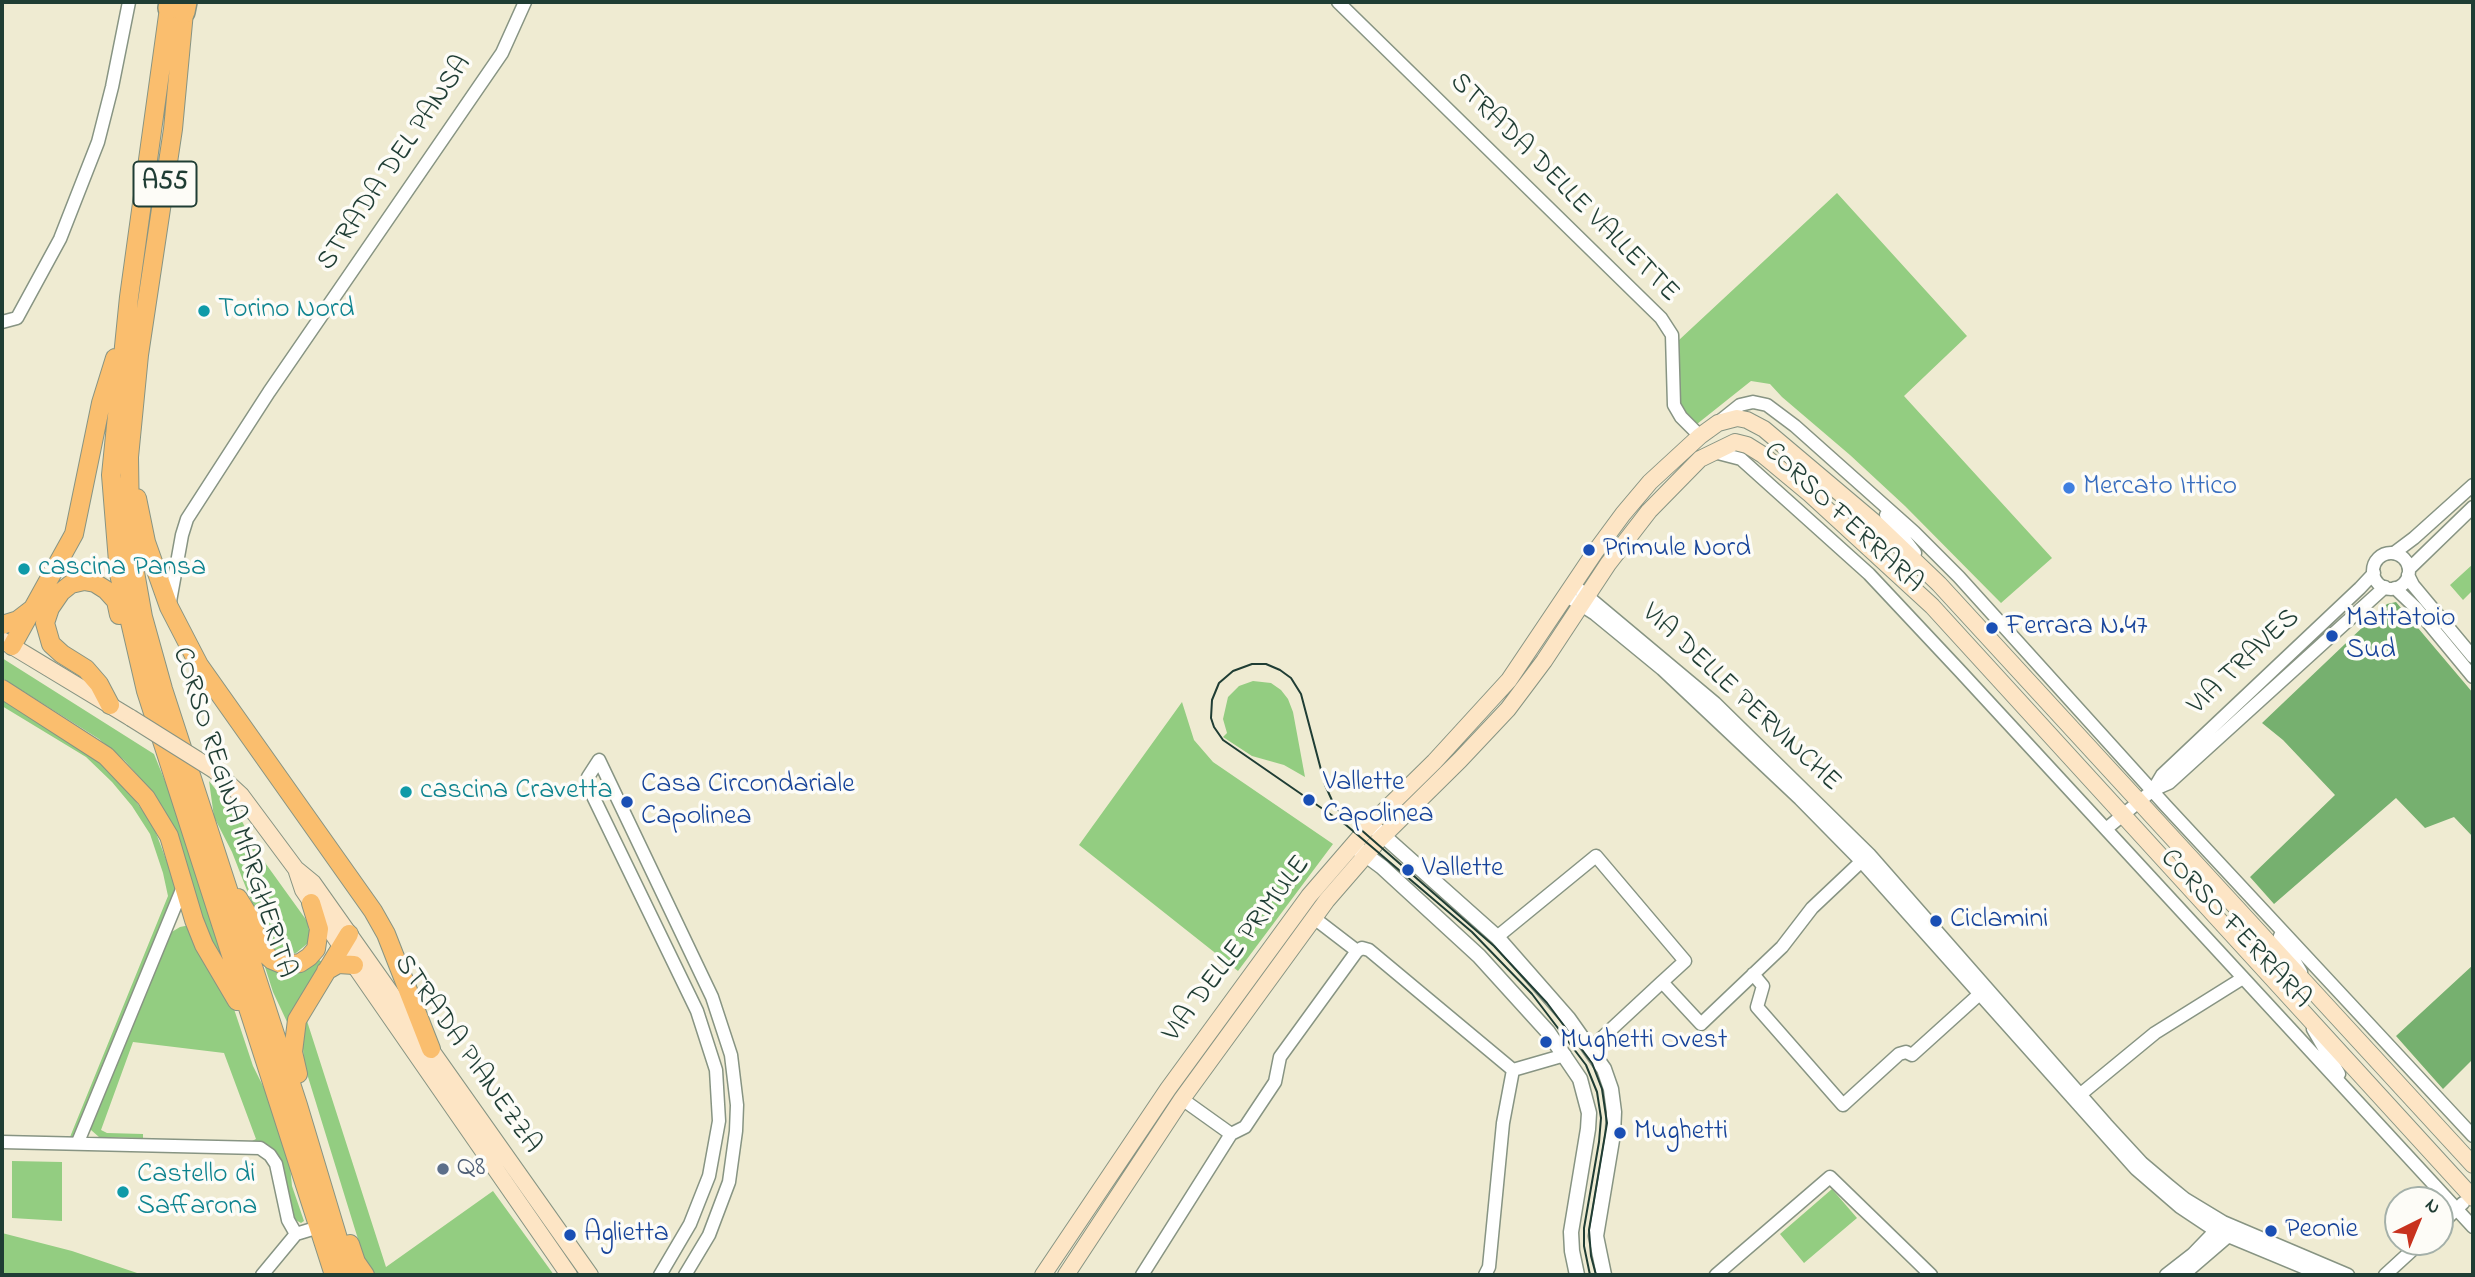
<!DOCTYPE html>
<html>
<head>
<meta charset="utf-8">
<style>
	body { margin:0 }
	#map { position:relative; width:2475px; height:1277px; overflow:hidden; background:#efebd2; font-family:"Indie Flower",sans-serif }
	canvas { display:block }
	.frame { position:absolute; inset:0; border:4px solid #1f3d34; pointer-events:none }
	.north { position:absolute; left:2384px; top:1186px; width:70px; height:70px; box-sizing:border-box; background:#fdfcf7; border:2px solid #a4b0a9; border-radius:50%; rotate:43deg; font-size:19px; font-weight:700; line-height:28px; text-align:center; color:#1f3d34 }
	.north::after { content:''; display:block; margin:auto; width:24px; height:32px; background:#c8321e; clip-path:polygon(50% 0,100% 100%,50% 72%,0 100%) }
</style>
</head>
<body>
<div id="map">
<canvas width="2475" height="1277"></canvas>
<div class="frame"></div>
<div class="north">N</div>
</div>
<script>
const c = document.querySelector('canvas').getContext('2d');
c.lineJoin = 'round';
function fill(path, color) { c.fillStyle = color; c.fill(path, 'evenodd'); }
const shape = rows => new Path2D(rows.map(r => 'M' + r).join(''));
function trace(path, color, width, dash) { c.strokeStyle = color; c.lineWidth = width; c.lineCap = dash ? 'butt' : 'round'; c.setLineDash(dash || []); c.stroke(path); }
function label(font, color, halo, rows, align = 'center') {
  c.font = font + ' "Indie Flower",sans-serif'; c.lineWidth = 7; c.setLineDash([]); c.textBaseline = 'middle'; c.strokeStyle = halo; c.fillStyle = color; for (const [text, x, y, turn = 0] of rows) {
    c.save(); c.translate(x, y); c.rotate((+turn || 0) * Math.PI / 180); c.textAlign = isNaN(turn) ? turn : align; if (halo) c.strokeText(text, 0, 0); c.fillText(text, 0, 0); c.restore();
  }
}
fill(shape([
	[1837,193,1967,336,1904,396,2052,558,2001,603,1905,506,1850,455,1782,397,1770,384,1751,381,1697,424,1690,420,1681,407,1675,391,1675,364,1679,340],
	[2473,564,2473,590,2463,600,2450,585],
	[2,658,154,754,167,786,223,958,207,934,156,800,141,779,125,761,99,739,2,678],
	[1253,681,1271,683,1281,690,1288,699,1293,712,1305,777,1284,765,1252,756,1223,737,1227,733,1223,719,1228,697,1239,686],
	[2,699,99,760,124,785,153,825,178,891,77,1137,70,1137,168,896,163,873,150,834,132,806,112,782,86,757,2,706],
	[1182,702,1194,740,1213,762,1333,844,1238,971,1079,845],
	[209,781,243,823,253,846,307,921,310,935,307,944,296,953,289,954,276,951,266,939,232,852,214,817],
	[190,925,230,997,253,1066,266,1092,290,1166,292,1186,304,1221,301,1223,294,1219,277,1154,272,1149,265,1143,210,1143,250,1142,256,1139,224,1053,133,1042,101,1130,107,1133,143,1134,143,1138,99,1137,91,1130,90,1124,170,933,180,927],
	[318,959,323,963,288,1024,273,992,265,967,268,963],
	[307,1021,386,1267,493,1191,554,1275,375,1275,366,1265,304,1064,302,1032],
	[12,1161,62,1162,62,1221,12,1218],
	[1832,1189,1857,1218,1804,1263,1780,1234],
	[2,1233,72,1251,143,1275,2,1275]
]), '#93cd81');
fill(shape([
	[2396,602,2473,693,2473,837,2454,817,2425,828,2396,798,2274,904,2250,877,2335,795,2283,740,2262,723,2387,604],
	[2473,965,2473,1059,2443,1089,2396,1036]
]), '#76b06f');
const minor = shape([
	[1338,2,1661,318,1672,335,1674,405,1681,417,1700,436],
	[2,322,17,318,60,239,98,142,112,87,129,2],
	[1720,421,1740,405,1753,402,1767,405,1795,426,1914,532,1959,577,2166,806,2473,1136],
	[1714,452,1741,459,1869,574,1960,671,2473,1227],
	[1886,515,1915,553],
	[2394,553,2414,538,2473,485],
	'2373 571a18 18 0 1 1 36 0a18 18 0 1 1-36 0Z',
	[2409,569,2473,507],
	[2408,575,2413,585,2473,657],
	[1574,585,1715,703,1869,854,2106,1124,2142,1163,2168,1185,2185,1199,2223,1222,2348,1275],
	[2395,588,2416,608,2473,677],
	[1567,596,1595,614,1662,669,1800,799,1861,861,2136,1169,2180,1207,2216,1231,2322,1275],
	[169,607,182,535,187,519,269,392,502,53,525,2],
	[2153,790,2169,783,2385,587],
	[2106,829,2153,790,2162,775,2360,588,2374,573],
	[1314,918,1357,951],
	[2280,936,2301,972],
	[1497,937,1596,856,1685,961,1662,982],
	[1753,974,1763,986,1757,1007,1843,1105,1899,1054,1906,1052,1912,1055,1984,990],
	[2313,1029,2339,1074],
	[1591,1048,1662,982,1701,1024,1782,947,1812,908,1866,857],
	[2076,1098,2155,1033,2243,978],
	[1182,1099,1231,1134],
	[2,1142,260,1148,270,1155,276,1164,288,1220,296,1234],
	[78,1142,183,887],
	[2440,1225,2463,1203],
	[262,1275,296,1234,319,1227],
	[660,1275,690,1224,709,1176,719,1121,716,1070,697,1011,589,788,588,777,599,760,712,997,731,1055,737,1105,736,1131,729,1182,709,1235,685,1275],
	[1142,1275,1231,1134,1245,1127,1275,1082,1280,1057,1357,951,1362,948,1369,950,1513,1070,1565,1055],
	[1485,1275,1489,1267,1503,1123,1513,1070],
	[1716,1275,1830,1177,1931,1275],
	[2166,1275,2193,1254,2221,1225],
	[2183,1275,2233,1232],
	[2385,1275,2421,1242]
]);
const tertiary = shape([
	[1377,830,1497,937,1568,1018,1604,1069,1611,1089,1614,1112,1613,1134,1596,1236,1604,1275],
	[1359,850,1382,867,1479,956,1548,1032,1580,1079,1589,1113,1588,1129,1571,1232,1572,1251,1577,1275]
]);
const secondary = shape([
	[2,640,131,718],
	[214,770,241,795,296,869,313,883,590,1275],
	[297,872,303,890,341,946,569,1275],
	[1043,1275,1168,1089,1309,896,1372,823,1434,762,1509,680,1595,552,1623,514,1650,482,1700,436,1718,423,1737,418,1747,420,1764,429,1873,521,1939,584,2473,1165],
	[1066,1275,1182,1099,1327,900,1379,840,1460,760,1508,709,1544,661,1608,564,1649,511,1700,459,1735,442,1747,445,1763,455,1810,494,1932,606,2473,1198]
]);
const primary = shape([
	[169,8,129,297,111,475,119,574,146,691,334,1275],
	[184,12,173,129,139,355,129,457,130,523,135,572,143,617,163,689,298,1105,349,1275],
	[137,498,146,542,169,607,199,665,373,911,386,934,431,1049],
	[2,625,18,620,31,610],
	[12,646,74,534,101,403,115,358],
	[2,689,106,756,146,798,169,836,194,920,204,945,237,1001],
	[110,705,99,684,86,669,62,654,51,644,45,623,50,608,61,592,71,584,84,581,95,583,106,590,116,601,119,615],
	[238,898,249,916,262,951,272,960,284,965,300,963,309,957,316,949,319,929,311,903],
	[326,971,338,964,354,965],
	[298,1074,293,1052,297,1020,349,934],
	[350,1244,356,1262,365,1275]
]);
const motorway = shape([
	[169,8,170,2],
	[184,12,186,2]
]);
trace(minor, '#879483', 15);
trace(tertiary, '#879483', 17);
trace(secondary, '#879483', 18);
trace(primary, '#879483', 20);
trace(motorway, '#879483', 24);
trace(minor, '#fff', 12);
trace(tertiary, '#fff', 14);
trace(secondary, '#fde5c5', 16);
trace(primary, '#fabe6e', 18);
trace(motorway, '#fabe6e', 21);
trace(shape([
	[1590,1275,1584,1246,1584,1228,1599,1142,1601,1118,1597,1092,1586,1065,1532,994,1472,932,1346,825,1223,740,1214,727,1211,718,1212,700,1219,683,1233,671,1252,664,1266,664,1280,670,1291,678,1301,694,1325,785,1335,807,1494,946,1547,1003,1592,1063,1602,1089,1607,1123,1589,1230,1591,1256,1596,1275]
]), '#1f3d34', 2);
const secondaryBridge = shape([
	[131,718,214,770]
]);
trace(secondaryBridge, '#879483', 18, []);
trace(secondaryBridge, '#fde5c5', 16);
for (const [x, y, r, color] of [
	[204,311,7,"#0f9aa8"],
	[2069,488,7,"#3f7fe0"],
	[1589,550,7,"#1a4fb4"],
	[24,569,7,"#0f9aa8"],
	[1992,628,7,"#1a4fb4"],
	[2332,636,7,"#1a4fb4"],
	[406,792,7,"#0f9aa8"],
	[1309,800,7,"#1a4fb4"],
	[627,802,7,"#1a4fb4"],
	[1408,870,7,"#1a4fb4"],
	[1936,921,7,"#1a4fb4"],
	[1546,1042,7,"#1a4fb4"],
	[1620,1133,7,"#1a4fb4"],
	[443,1169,7,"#5c6f8a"],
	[123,1192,7,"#0f9aa8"],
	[2271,1231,7,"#1a4fb4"],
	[570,1235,7,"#1a4fb4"]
]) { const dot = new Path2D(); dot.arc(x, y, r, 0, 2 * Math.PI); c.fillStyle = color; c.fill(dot); trace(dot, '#fdfcf7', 2.5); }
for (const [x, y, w] of [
	[165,184,63]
]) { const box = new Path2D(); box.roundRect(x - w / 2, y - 22.5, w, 45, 5); c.fillStyle = '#fdfcf7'; c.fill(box); trace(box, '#1f3d34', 2); }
label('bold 26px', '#1f3d34', null, [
	["A55",165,184]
]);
label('28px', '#1f3d34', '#fdfcf7', [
	["STRADA DEL PANSA",396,164,-56],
	["STRADA DELLE VALLETTE",1563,189,45],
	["CORSO FERRARA",1842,519,43],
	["VIA TRAVES",2245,663,-43],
	["VIA DELLE PERVINCHE",1740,699,43],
	["CORSO REGINA MARGHERITA",232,813,72],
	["CORSO FERRARA",2234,930,47],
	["VIA DELLE PRIMULE",1238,950,-53],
	["STRADA PIANEZZA",466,1055,55]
]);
label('28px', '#0d838f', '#fdfcf7', [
	["Torino Nord",218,311],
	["cascina Pansa",38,569],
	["cascina Cravetta",420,792],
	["Castello di",137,1176],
	["Saffarona",137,1208]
], 'left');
label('28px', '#366cbe', '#fdfcf7', [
	["Mercato Ittico",2083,488]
], 'left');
label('28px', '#164399', '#fdfcf7', [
	["Primule Nord",1603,550],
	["Mattatoio",2346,620],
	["Sud",2346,652],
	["Ferrara N.47",2006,628],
	["Vallette",1323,784],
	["Capolinea",1323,816],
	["Casa Circondariale",641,786],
	["Capolinea",641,818],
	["Vallette",1422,870],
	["Ciclamini",1950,921],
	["Mughetti Ovest",1560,1042],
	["Mughetti",1634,1133],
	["Peonie",2285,1231],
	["Aglietta",584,1235]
], 'left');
label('28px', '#4e5e75', '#fdfcf7', [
	["Q8",457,1169]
], 'left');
</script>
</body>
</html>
